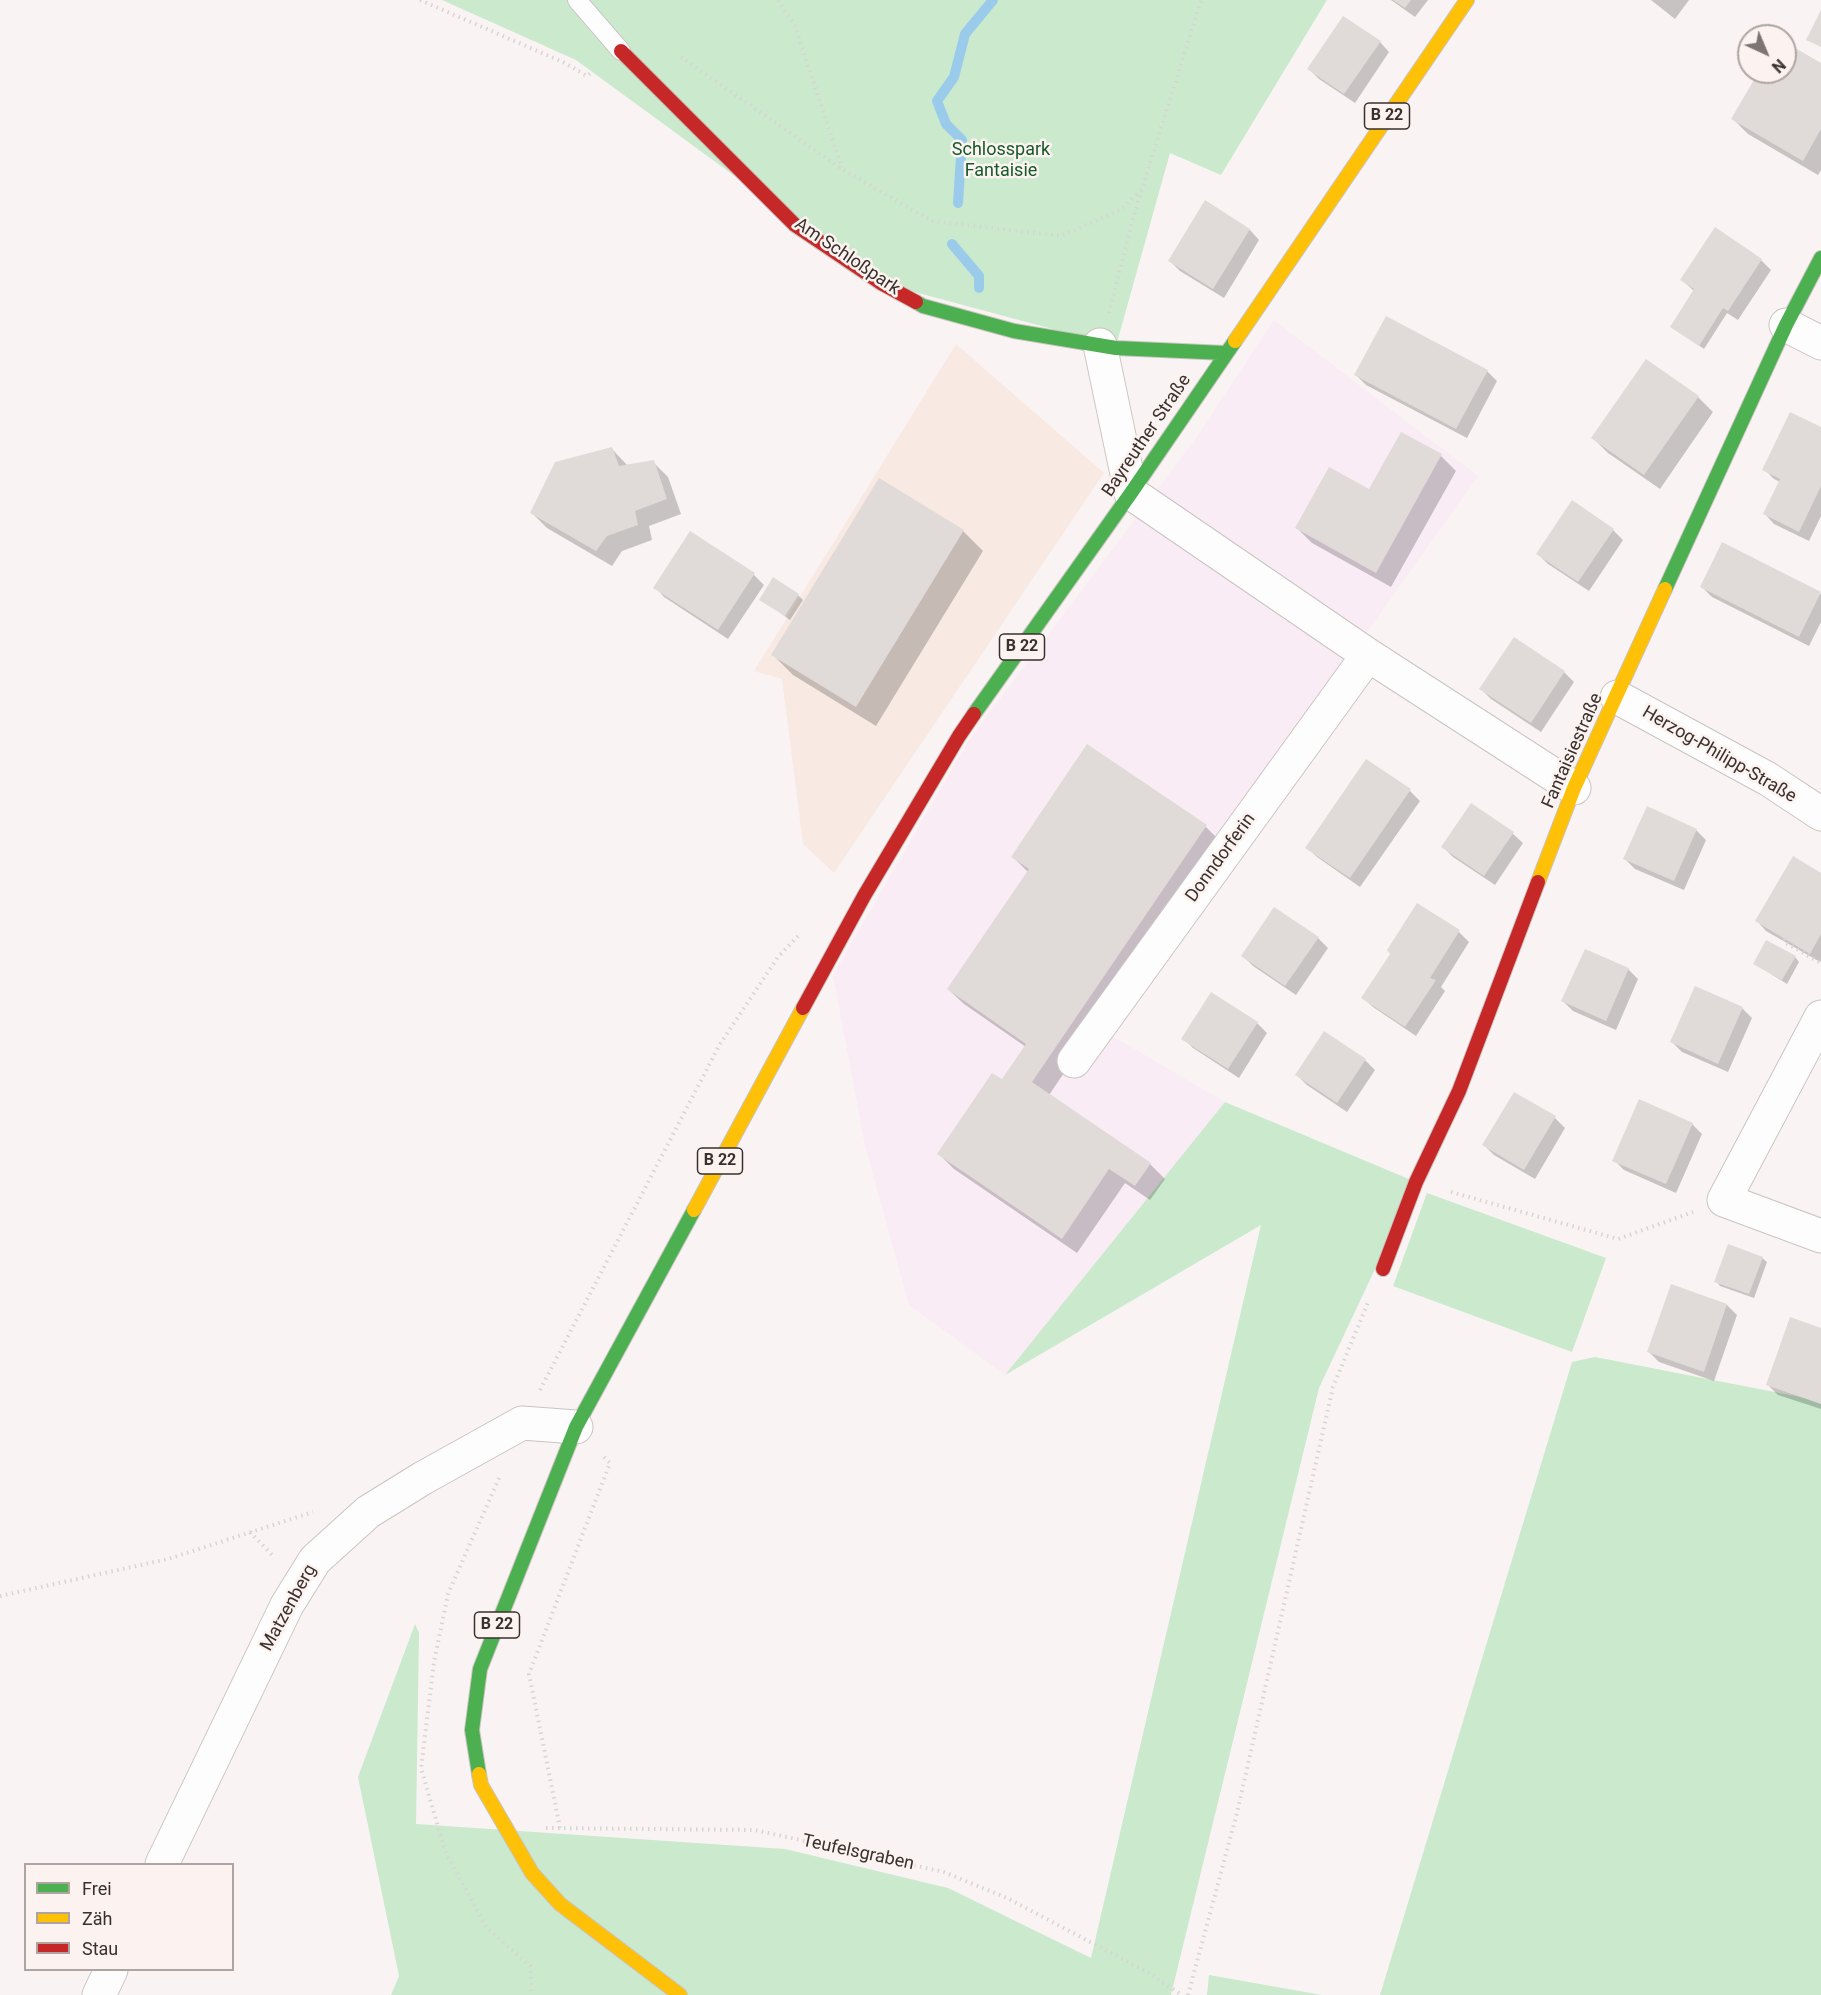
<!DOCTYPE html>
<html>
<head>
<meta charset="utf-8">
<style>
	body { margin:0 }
	#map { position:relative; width:1821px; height:1995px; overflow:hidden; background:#f9f4f3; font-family:Roboto,sans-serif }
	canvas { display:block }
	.legend { position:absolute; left:24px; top:1863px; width:210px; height:108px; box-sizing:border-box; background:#fcf3f0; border:2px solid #aea5a2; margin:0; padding:8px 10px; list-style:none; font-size:18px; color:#39312e }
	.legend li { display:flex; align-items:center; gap:12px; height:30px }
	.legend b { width:30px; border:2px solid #aea5a2 }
	.north { position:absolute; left:1737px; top:24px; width:60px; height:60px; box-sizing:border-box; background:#fcf3f0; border:2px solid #aea5a2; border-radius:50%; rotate:136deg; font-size:16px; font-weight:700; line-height:24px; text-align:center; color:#39312e }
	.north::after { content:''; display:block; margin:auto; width:21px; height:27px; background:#7c7573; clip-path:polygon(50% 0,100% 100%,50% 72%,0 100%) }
</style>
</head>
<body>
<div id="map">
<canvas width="1821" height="1995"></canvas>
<ul class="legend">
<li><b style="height:8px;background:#4caf50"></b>Frei</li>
<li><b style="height:8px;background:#ffc107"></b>Zäh</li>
<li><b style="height:8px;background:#c62828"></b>Stau</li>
</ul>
<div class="north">N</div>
</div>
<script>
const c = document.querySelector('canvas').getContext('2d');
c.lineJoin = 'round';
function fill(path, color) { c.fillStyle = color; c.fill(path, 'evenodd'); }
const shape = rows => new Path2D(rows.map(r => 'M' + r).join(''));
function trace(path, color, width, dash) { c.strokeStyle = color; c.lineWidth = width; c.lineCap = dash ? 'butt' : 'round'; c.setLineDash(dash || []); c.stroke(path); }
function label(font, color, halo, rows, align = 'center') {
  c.font = font + ' Roboto,sans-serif'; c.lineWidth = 5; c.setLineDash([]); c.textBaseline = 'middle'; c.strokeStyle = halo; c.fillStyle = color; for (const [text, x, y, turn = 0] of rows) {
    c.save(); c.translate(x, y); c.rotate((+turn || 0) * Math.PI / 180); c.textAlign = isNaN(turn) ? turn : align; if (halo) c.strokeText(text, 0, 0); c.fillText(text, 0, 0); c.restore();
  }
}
fill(shape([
	[1274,320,1478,476,1321,697,1097,1027,1225,1102,1005,1375,909,1305,865,1146,833,975,969,740,1196,438]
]), '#f9ecf4');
fill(shape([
	[956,344,1104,473,834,873,803,844,782,679,754,671]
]), '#f8e9e3');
fill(shape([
	[442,0,1327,0,1221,175,1170,153,1116,346,881,283,576,60],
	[1225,1102,1416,1182,1319,1388,1171,1995,391,1995,399,1976,358,1777,415,1624,419,1633,416,1824,785,1849,948,1888,1091,1958,1261,1225,1005,1375],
	[1427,1193,1606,1258,1572,1352,1393,1286],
	[1595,1357,1821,1401,1821,1995,1380,1995,1572,1362],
	[1209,1975,1322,1995,1207,1995]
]), '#cae9cd');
fill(shape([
	[1391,0,1428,0,1415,17],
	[1651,0,1689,0,1675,19],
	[1380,42,1389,52,1355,103,1319,79,1309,69],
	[1797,51,1821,65,1821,170,1818,175,1748,134,1733,119,1777,85],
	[1205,203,1250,230,1259,240,1224,298,1180,271,1170,261],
	[1761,260,1771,270,1738,320,1727,313,1704,349,1672,327,1695,292,1682,280],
	[1487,371,1497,381,1467,438,1366,385,1356,375],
	[1698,397,1713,412,1660,489,1608,453,1593,438],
	[1821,429,1821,516,1809,541,1774,524,1765,514,1780,482,1774,479,1764,469],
	[612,449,628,466,653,462,668,477,681,514,649,526,652,540,622,551,612,566,547,528,532,513],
	[1441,456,1456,471,1391,587,1312,543,1297,528],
	[1613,530,1623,540,1589,591,1548,564,1538,554],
	[963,531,983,551,876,726,793,675,773,655],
	[1723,544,1821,594,1821,622,1809,646,1712,597,1702,587],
	[754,575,764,585,728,639,664,597,655,587],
	[798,595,803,600,790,620,761,599],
	[1515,639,1564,672,1574,682,1541,732,1491,699,1481,689],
	[1087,746,1206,827,1221,842,1049,1095,1150,1164,1165,1179,1150,1200,1125,1183,1077,1253,954,1169,939,1154,1002,1081,1026,1047,964,1004,948,989,1028,872,1013,857],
	[1410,791,1420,801,1360,887,1317,857,1307,847],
	[1471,805,1513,834,1523,843,1495,885,1453,857,1443,847],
	[1696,830,1706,840,1684,890,1635,869,1625,859],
	[1821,874,1821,961,1820,962,1766,931,1757,921],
	[1417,905,1459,932,1469,942,1441,987,1445,991,1416,1036,1373,1007,1363,998,1392,954],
	[1318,938,1328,948,1296,995,1253,966,1243,956],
	[1795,957,1799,962,1787,984,1755,964],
	[1628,969,1638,979,1616,1030,1573,1011,1563,1001],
	[1211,994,1257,1023,1267,1033,1239,1078,1193,1048,1183,1038],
	[1742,1008,1752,1018,1728,1072,1682,1052,1672,1042],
	[1365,1060,1375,1070,1347,1112,1307,1085,1297,1075],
	[1514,1094,1555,1118,1565,1128,1535,1179,1494,1155,1484,1145],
	[1692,1124,1702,1134,1676,1193,1624,1170,1614,1160],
	[1762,1258,1767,1262,1754,1298,1720,1286,1716,1281],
	[1672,1286,1727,1305,1737,1315,1714,1381,1659,1362,1649,1352],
	[1821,1330,1821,1409,1778,1395,1768,1385]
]), '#0003');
trace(shape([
	[958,203,962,140,946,124,937,101,954,77,965,34,993,0],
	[952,244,979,276,979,288]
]), '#9acbeb', 10);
fill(shape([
	[1393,0,1411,0,1405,8],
	[1821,10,1821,47,1806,40],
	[1343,16,1381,41,1344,94,1307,69],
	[1797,49,1821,63,1821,129,1803,161,1731,119,1758,73,1777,83,1785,72],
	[1205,200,1250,229,1213,289,1168,261],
	[1715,227,1762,259,1728,311,1723,308,1699,346,1670,327,1694,289,1680,280],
	[1386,316,1488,370,1456,429,1354,375],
	[1646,359,1699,396,1644,475,1591,438],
	[1790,412,1821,427,1821,486,1799,532,1763,514,1780,479,1762,470],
	[1401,432,1442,454,1376,573,1295,528,1329,467,1369,489],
	[612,447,619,466,654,460,667,499,635,511,638,525,607,536,596,551,530,513,555,462],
	[879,478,964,530,856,707,771,655],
	[1572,500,1614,529,1578,582,1536,554],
	[690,531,755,573,718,630,653,588],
	[1722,542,1821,592,1799,637,1700,587],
	[773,577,799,594,785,616,759,600],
	[1514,637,1565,671,1531,723,1479,689],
	[1087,744,1207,825,1032,1082,1151,1163,1135,1186,1109,1169,1062,1239,937,1154,992,1073,1002,1079,1026,1044,947,989,1029,869,1011,857],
	[1366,759,1411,789,1350,878,1305,848],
	[1471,803,1514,832,1484,876,1441,847],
	[1647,806,1697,829,1674,881,1623,859],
	[1793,856,1821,873,1821,934,1810,954,1755,921],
	[1417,903,1460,930,1430,978,1436,980,1405,1027,1361,998,1390,954,1387,950],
	[1274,907,1319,937,1285,986,1241,956],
	[1766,940,1796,956,1782,980,1753,964],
	[1585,949,1629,968,1606,1021,1561,1001],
	[1695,986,1743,1007,1718,1064,1670,1042],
	[1211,992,1258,1022,1228,1069,1181,1039],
	[1324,1031,1366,1059,1337,1103,1295,1075],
	[1514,1092,1556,1116,1524,1170,1482,1145],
	[1639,1099,1693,1123,1666,1184,1612,1161],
	[1728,1244,1763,1257,1749,1294,1714,1282],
	[1671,1284,1727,1304,1704,1372,1647,1352],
	[1790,1317,1821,1328,1821,1404,1766,1385]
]), '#e0dad8');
const lane = shape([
	[577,0,621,51]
]);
const street = shape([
	[1786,325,1821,343],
	[1100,345,1131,493,1368,655,1574,788],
	[1617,697,1768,779,1821,814],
	[1821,1017,1724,1200,1821,1236],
	[1074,1061,1368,655],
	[162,1864,287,1605,315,1560,368,1512,423,1478,522,1423,576,1427],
	[99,1995,111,1970]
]);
const fast = shape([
	[916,302,923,306,1014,331,1116,348,1225,353],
	[1665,589,1786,325,1821,258],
	[974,714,1131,493,1235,341],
	[479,1774,472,1730,480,1669,576,1427,694,1210]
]);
const slow = shape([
	[1235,341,1467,0],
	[1538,882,1574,788,1665,589],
	[694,1210,803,1008],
	[479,1774,481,1785,532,1873,560,1904,680,1995]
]);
const jam = shape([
	[621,51,795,225,881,283,916,302],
	[803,1008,864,896,959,736,974,714],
	[1383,1269,1416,1182,1459,1091,1538,882]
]);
trace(lane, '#cac4c2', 20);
trace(street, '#cac4c2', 35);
trace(fast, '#cac4c2', 16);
trace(slow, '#cac4c2', 16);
trace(jam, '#cac4c2', 16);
trace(shape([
	[420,0,565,63,587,76,592,72],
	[778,0,795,26,842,168],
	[681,57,842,169,932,221,1061,236,1120,210,1142,189],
	[1109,313,1133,218,1201,0],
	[1785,939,1784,942,1821,963],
	[1451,1192,1618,1239,1693,1212],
	[540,1390,720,1044,778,957,800,934],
	[499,1478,448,1594,434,1662,421,1768,445,1851,486,1927,530,1966,532,1995],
	[250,1532,275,1558],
	[0,1596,168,1559,313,1512],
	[546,1828,755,1830,944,1872,1007,1898,1149,1973,1182,1995],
	[560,1828,529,1674,610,1463,602,1455],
	[1188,1995,1237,1813,1333,1387,1369,1300]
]), '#d6d5d3', 4, [1.5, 4.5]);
trace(lane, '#fefdfd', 18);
trace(street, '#fefdfd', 33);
trace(fast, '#4caf50', 14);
trace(slow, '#ffc107', 14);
trace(jam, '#c62828', 14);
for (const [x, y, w] of [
	[1387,116,45],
	[1022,647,45],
	[720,1161,45],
	[497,1625,45]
]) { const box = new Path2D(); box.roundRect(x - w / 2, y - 13, w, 26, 4.5); c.fillStyle = '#fcf3f0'; c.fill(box); trace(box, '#39312e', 1.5); }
label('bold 16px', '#39312e', null, [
	["B 22",1387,116],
	["B 22",1022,647],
	["B 22",720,1161],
	["B 22",497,1625]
]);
label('18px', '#155a2a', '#fcf3f0', [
	["Schlosspark",1001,150],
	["Fantaisie",1001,171]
]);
label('18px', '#39312e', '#fcf3f0', [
	["Am Schloßpark",847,257,34],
	["Bayreuther Straße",1147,436,-56],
	["Fantaisiestraße",1573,751,-66],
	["Herzog-Philipp-Straße",1719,755,30],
	["Donndorferin",1221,858,-54],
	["Matzenberg",289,1608,-61],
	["Teufelsgraben",858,1853,12]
]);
</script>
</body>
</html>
